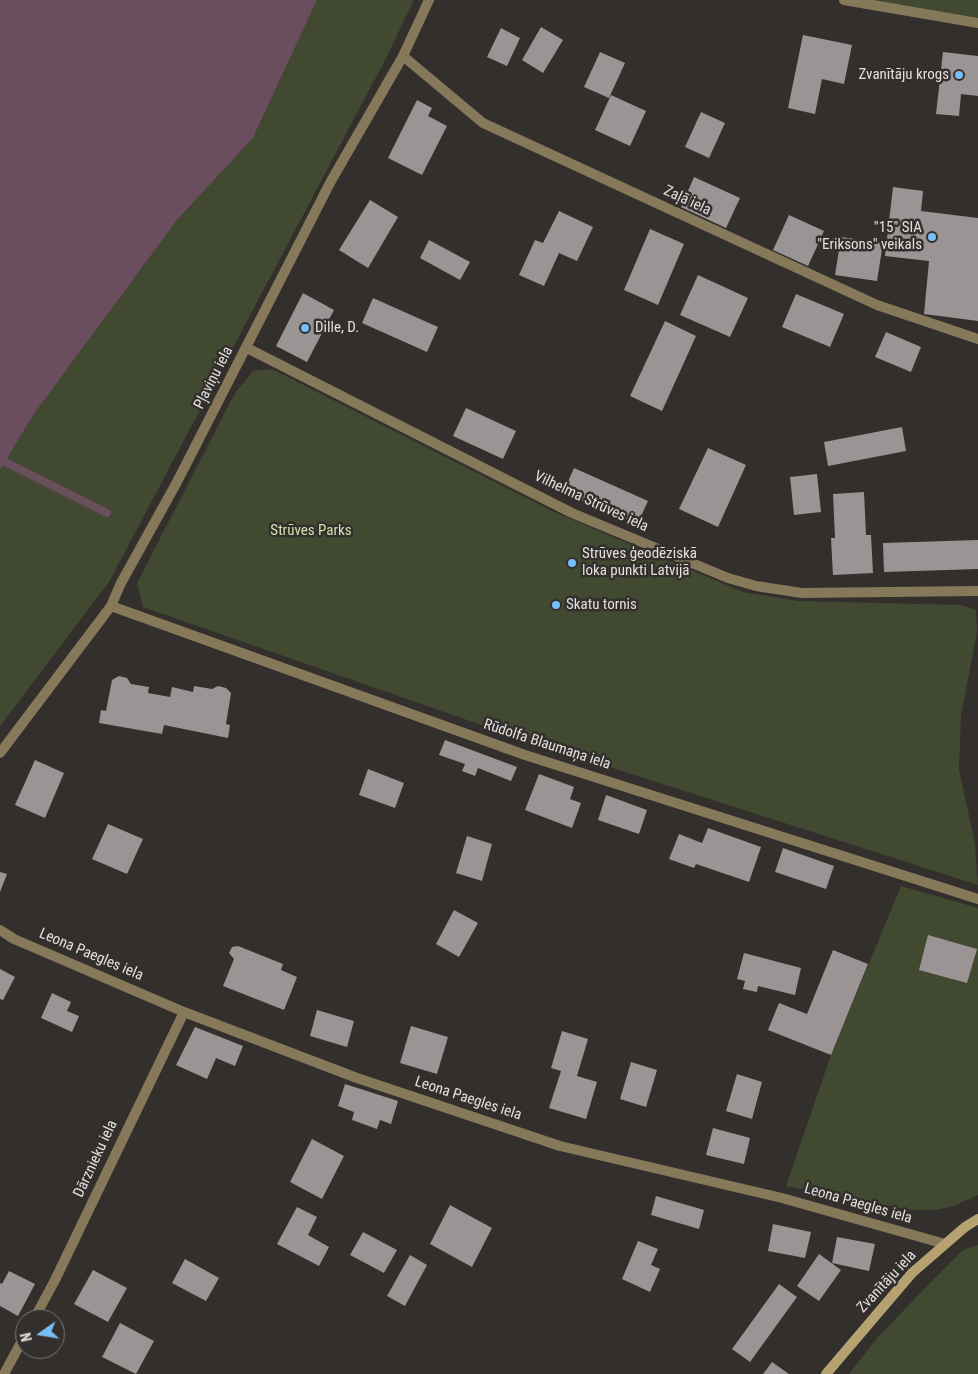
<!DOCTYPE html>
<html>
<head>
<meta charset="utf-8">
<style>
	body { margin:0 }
	#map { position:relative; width:978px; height:1374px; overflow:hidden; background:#332f2d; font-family:"Roboto Condensed",sans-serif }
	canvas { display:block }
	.north { position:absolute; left:15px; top:1309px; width:50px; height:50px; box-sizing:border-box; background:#332f2d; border:1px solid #797574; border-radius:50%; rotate:257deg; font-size:14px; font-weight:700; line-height:20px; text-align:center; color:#e2dfde }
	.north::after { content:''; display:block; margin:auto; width:18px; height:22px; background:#78bff7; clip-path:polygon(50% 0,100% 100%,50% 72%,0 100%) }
</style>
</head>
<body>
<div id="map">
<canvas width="978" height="1374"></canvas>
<div class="north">N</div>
</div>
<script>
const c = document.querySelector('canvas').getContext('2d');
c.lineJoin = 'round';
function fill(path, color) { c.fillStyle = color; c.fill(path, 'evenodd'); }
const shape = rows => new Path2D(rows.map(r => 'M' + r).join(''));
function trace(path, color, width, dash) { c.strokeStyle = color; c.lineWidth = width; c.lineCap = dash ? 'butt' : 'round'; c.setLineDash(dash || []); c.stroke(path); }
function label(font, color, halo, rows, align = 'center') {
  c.font = font + ' "Roboto Condensed",sans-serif'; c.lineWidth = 5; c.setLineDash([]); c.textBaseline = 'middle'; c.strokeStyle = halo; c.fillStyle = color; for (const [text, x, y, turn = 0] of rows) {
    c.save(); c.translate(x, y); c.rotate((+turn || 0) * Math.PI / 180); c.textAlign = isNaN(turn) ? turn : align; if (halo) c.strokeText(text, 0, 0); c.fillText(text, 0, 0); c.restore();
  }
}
fill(shape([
	[317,0,414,0,384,62,109,582,0,726,0,470,34,414,177,220,253,138],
	[844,0,978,0,978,23],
	[272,369,552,511,743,592,798,601,961,605,976,610,977,632,961,716,959,769,975,844,978,885,516,737,143,607,137,583,235,393,253,371],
	[901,886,978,908,978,1195,954,1206,935,1210,911,1210,786,1186,831,1055],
	[978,1245,978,1374,849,1374,877,1338,930,1283,963,1250]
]), '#414a30');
fill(shape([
	[0,0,317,0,253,138,177,220,34,414,0,470]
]), '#6a4e5d');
trace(shape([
	[5,462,107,513]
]), '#6a4e5d', 8);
fill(shape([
	[541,27,563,40,543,73,522,60],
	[501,28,520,38,507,66,487,57],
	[803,35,852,45,844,84,822,79,815,114,788,108],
	[600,52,625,63,609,98,584,87],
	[943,52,978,56,978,96,961,94,959,116,936,114],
	[611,95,646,111,630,146,595,130],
	[417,100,432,108,428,116,447,126,422,175,388,158],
	[701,112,725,123,709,158,685,147],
	[694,177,740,198,726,228,681,207],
	[893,187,923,191,921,211,978,218,978,321,924,314,929,261,885,256],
	[370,200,398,217,368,268,339,250],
	[559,211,593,227,577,261,559,253,544,286,519,275,535,240,543,243],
	[789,215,824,231,808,266,773,250],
	[650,229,684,244,658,305,624,290],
	[841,237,883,243,877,281,835,275],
	[429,240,470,262,460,280,420,258],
	[698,275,748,298,730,337,680,315],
	[303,293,334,310,307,362,276,346],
	[796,294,844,314,830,347,782,327],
	[373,298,438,327,427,352,362,323],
	[665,321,696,336,662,411,630,396],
	[886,332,921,347,911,372,875,357],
	[466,408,516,431,503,459,453,436],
	[902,427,906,451,828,466,824,442],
	[708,448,746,465,718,527,679,509],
	[574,468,648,501,637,525,563,493],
	[817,474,821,512,794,515,790,477],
	[864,492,866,535,871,535,873,573,833,575,831,538,835,538,833,494],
	[978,540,978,569,884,572,883,543],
	[119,676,127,678,131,684,149,687,148,693,170,697,172,687,193,692,194,686,212,689,218,686,226,688,231,693,226,724,230,725,228,738,164,725,162,734,99,723,101,710,106,711,112,680],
	[445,740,517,767,511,781,478,768,475,776,462,771,465,764,439,755],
	[35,760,64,773,45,818,15,805],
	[368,769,404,783,395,808,359,795],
	[539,774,574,787,570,799,581,803,572,828,525,810],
	[606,795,647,810,639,834,598,820],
	[108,824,143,839,127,874,92,859],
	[708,828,761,847,749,882,696,864,694,868,669,859,679,834,702,843],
	[467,836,492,844,482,881,456,873],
	[783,848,834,866,826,889,775,872],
	[0,872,7,874,0,892],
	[454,910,478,923,459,957,436,944],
	[928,935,977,949,967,983,919,970],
	[238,946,283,964,281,970,297,977,284,1010,223,986,234,959,229,953,232,947],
	[833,950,868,964,831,1055,768,1030,779,1003,807,1014],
	[744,953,801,968,795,995,758,986,757,992,743,989,745,981,737,979],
	[0,969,15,977,3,1000,0,999],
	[52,993,71,1002,67,1011,79,1016,72,1032,41,1018],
	[317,1010,354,1021,347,1047,310,1036],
	[411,1026,448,1037,437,1074,400,1063],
	[195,1027,243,1046,235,1066,216,1058,207,1079,176,1065],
	[562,1031,588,1039,577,1076,597,1082,586,1119,549,1108,561,1071,551,1068],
	[631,1062,657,1070,646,1107,620,1099],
	[737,1074,762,1082,752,1119,726,1111],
	[345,1084,398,1101,391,1124,380,1120,377,1129,352,1120,354,1112,338,1106],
	[713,1128,750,1138,744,1164,706,1155],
	[312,1139,344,1156,322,1199,290,1182],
	[656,1196,704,1210,699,1229,651,1215],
	[450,1205,492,1228,472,1267,430,1244],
	[297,1207,317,1217,308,1235,329,1247,319,1266,277,1244],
	[773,1224,811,1232,805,1258,768,1251],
	[363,1232,397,1250,384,1273,350,1255],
	[837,1237,875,1244,869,1271,832,1263],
	[638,1241,658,1249,651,1265,660,1269,650,1292,622,1279],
	[819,1254,841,1270,819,1301,797,1286],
	[410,1255,427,1265,405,1306,387,1296],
	[185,1259,219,1278,206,1301,172,1283],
	[93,1270,127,1288,108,1322,74,1304],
	[9,1271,35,1284,18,1316,0,1306,0,1283,2,1284],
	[779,1284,797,1297,750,1362,732,1349],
	[120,1323,154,1341,136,1374,102,1357],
	[772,1362,789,1374,763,1374]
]), '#9a9494');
trace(shape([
	[844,0,978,23],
	[403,56,483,123,877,305,978,339],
	[247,348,572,513,728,578,756,586,802,593,978,591],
	[111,606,525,755,978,899],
	[0,753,111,606,121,583,177,482,331,181,403,56,429,0],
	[0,930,14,939,184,1012,357,1078,560,1146,782,1198,945,1244],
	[34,1319,55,1280,184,1012],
	[4,1374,25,1335]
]), '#85795a', 10);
trace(shape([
	[826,1374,912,1273,965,1227,978,1219]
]), '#b6a270', 10);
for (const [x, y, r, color] of [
	[959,75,5,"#78bff7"],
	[932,237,5,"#78bff7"],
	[305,328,5,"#78bff7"],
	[572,563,5,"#78bff7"],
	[556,605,5,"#78bff7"]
]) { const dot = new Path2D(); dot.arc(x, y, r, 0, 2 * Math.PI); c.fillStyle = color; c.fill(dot); trace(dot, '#332f2d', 2); }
label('15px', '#e2dfde', '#332f2d', [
	["Zvanītāju krogs",949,75,"right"],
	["\"15\" SIA",922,228,"right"],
	["\"Eriksons\" veikals",922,245,"right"],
	["Dille, D.",315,328],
	["Strūves ģeodēziskā",582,554],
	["loka punkti Latvijā",582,571],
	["Skatu tornis",566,605]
], 'left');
label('15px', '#e2dfde', '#332f2d', [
	["Zaļā iela",687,201,25],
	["Pļaviņu iela",214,378,-63],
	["Vilhelma Strūves iela",591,502,25],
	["Rūdolfa Blaumaņa iela",547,745,18],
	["Leona Paegles iela",91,955,23],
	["Leona Paegles iela",468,1099,18],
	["Dārznieku iela",96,1159,-65],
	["Leona Paegles iela",858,1204,16],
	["Zvanītāju iela",887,1282,-47]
]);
label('15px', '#d0e2ac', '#332f2d', [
	["Strūves Parks",311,531]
]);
</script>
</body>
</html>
